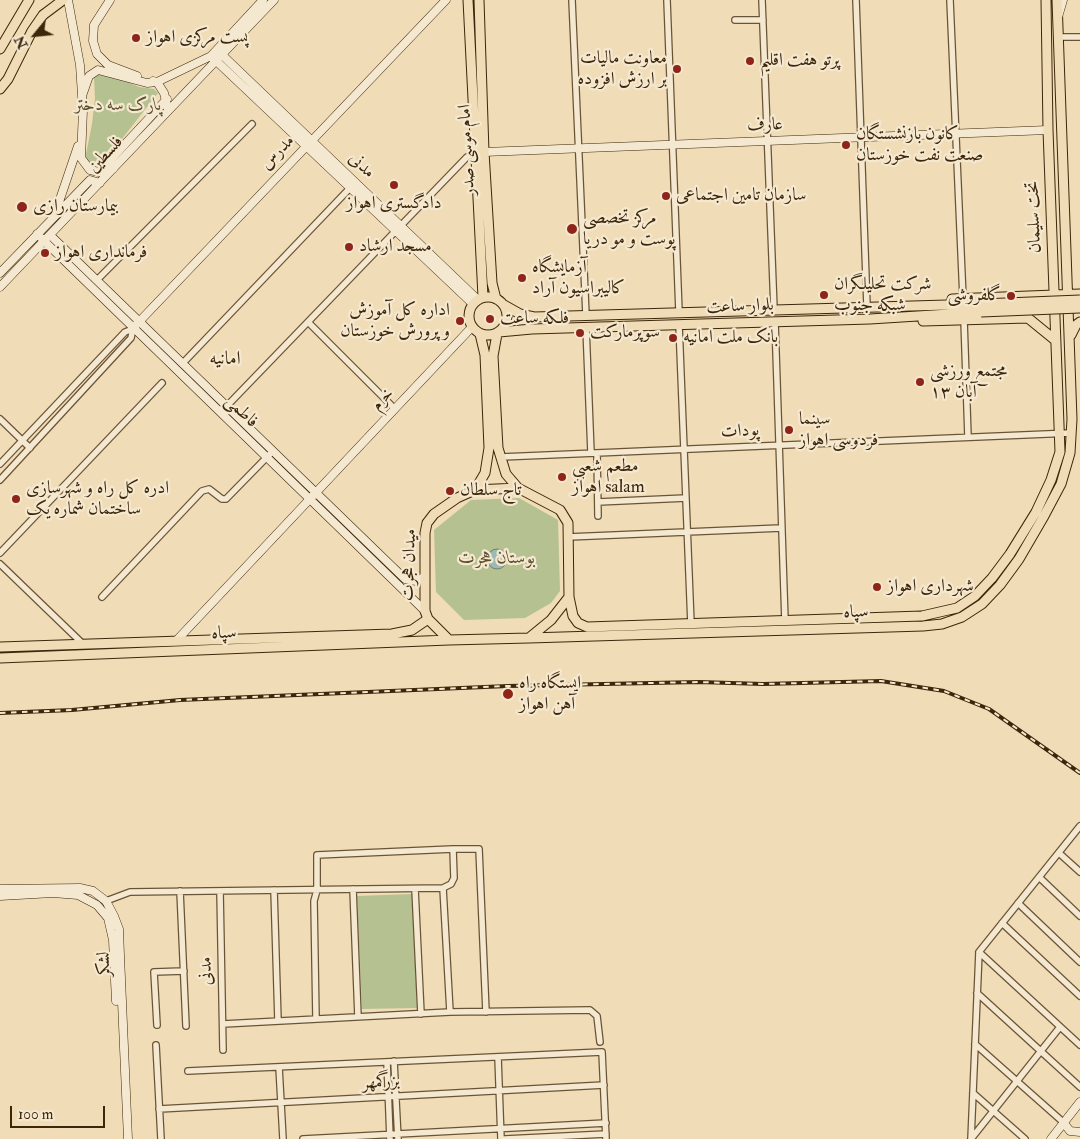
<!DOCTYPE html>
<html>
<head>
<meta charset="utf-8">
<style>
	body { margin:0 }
	#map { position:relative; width:1080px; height:1139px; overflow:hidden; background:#f0dcb6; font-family:"IM FELL Double Pica",serif }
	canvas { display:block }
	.north { position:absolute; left:10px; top:10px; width:50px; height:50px; -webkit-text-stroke:4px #f5e8d0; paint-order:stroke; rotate:242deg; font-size:14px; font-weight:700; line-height:20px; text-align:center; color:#3d270b }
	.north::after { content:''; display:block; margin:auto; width:18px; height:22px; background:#3d270b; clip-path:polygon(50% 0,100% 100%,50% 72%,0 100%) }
	.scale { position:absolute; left:10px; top:1106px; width:95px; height:22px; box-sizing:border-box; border:2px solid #3d270b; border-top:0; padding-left:6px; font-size:15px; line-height:18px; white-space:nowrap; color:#3d270b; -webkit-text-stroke:4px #f5e8d0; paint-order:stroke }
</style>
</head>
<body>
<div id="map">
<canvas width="1080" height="1139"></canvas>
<div class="north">N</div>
<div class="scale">100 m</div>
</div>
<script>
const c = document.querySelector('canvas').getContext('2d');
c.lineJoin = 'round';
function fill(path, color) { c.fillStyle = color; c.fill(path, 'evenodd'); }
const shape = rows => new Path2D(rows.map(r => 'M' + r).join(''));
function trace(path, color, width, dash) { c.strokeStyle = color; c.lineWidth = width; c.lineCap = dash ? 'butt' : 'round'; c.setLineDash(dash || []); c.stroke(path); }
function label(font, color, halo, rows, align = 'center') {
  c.font = font + ' "IM FELL Double Pica",Amiri,serif'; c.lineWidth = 4.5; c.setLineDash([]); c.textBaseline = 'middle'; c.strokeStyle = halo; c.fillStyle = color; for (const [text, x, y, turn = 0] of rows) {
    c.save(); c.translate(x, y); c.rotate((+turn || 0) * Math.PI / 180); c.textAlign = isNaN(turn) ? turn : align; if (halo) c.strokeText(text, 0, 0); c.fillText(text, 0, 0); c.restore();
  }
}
fill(shape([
	[98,73,114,76,139,87,154,89,158,93,114,149,91,165,86,160,86,154,92,124,95,98,94,78],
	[519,498,558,520,560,591,551,603,525,618,464,620,436,592,434,530,471,500],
	[412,894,417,1008,362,1009,357,896]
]), '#b6c191');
const water = shape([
	'487 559a10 10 0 1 1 20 0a10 10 0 1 1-20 0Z'
]);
fill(water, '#9bbab4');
trace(water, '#757f70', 1);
const street = shape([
	[572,0,586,315],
	[667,0,679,312],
	[762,0,774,309],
	[856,0,867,306],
	[950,0,963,298],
	[735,20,763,20],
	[1059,37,1080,37],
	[97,280,252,124],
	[964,320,968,437],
	[308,322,395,409],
	[775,322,785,621],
	[679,325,691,624],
	[586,327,591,453],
	[182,364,350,188],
	[224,409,467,157,477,153],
	[0,419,30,448],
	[597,453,598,516],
	[501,457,1071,433],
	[0,464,125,332,133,329],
	[0,480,131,338,133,329],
	[598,502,686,498],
	[568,537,781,528],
	[0,553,162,383],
	[0,564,83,644],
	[102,597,202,491,209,489,222,499,226,499,270,454],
	[1059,853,1080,872],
	[1039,877,1080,916],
	[443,888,450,1012],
	[353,889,358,1017],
	[415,889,421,1014],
	[274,890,278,1021],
	[180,891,186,1026],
	[220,891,223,1050],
	[106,901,130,892,443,888,451,884,454,878,453,849],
	[1018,903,1080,962],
	[1002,923,1080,996],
	[979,952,1080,1045],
	[977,993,1080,1087],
	[316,1019,314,901,317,890,317,855,453,849,479,849,486,1012],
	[223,1024,450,1012,590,1010,597,1016,600,1042],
	[157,1025,154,972,184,971],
	[975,1044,1063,1122],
	[156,1045,161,1139],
	[498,1057,501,1139],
	[394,1061,398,1139],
	[387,1062,390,1139],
	[279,1067,283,1139],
	[188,1071,602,1052,606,1139],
	[973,1093,1025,1139],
	[159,1109,604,1085],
	[303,1139,606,1123],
	[505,1139,606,1134],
	[971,1139,979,952,1080,826],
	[971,1139,1060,1027]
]);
const secondary = shape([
	[68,0,80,65,83,110,81,158,90,170,99,172,113,169],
	[110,0,94,25,93,41,97,54,108,65,137,76],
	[1058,17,1063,0],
	[217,50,478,300],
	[211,56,473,304],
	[153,81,157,82,164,93,168,110],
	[82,96,89,76,98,70,147,83,157,82,211,56,263,0],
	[484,152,1048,130],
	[99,172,167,99],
	[57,208,78,146],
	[37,234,425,611],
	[50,235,405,579,416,581,425,577],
	[0,273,90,180,100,183],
	[0,287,274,0],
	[136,325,446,0],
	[176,641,472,327],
	[0,889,80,888,93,891,106,901,114,916,119,929,120,956,128,1139],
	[0,896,53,893,78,895,97,905,108,918,113,940,116,1001],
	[1063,1122,1070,1131,1080,1132],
	[1051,1139,1080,1102]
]);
const primary = shape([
	[468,0,483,297],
	[479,0,484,152,492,283,496,299],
	[0,49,29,0],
	[0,89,8,79,32,31,43,15,63,0],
	'469 316a19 19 0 1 1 38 0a19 19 0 1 1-38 0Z',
	[952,299,1080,294],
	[504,305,520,314,534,317,981,304],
	[923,321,1028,318,1055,340],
	[499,332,532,329,870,319,981,312],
	[497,334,493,356,498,448,506,474,518,488],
	[1071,335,1076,325,1080,322],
	[475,490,485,473,489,448,485,355,480,334],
	[569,597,551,620,529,638,449,640,428,619,425,611,425,533,427,523,434,514,457,498,475,490,518,488,560,510,568,523,569,597,573,616,578,623,587,627,922,616,957,608,975,596,992,578,1010,554,1036,512,1051,480,1060,452,1048,130,1046,0],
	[529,638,923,626,942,624,962,617,982,604,1000,585,1019,559,1044,516,1061,484,1070,453,1072,419,1057,0],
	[0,647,392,634,412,630,428,619],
	[0,658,449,640]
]);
trace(street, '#6a5436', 8);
trace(secondary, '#3d270b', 9);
trace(primary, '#3d270b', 11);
trace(street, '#f5e8d0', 5.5);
trace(secondary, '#f5e8d0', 8);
trace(primary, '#f0dcb6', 9);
const rail = shape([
	[0,713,72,710,180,700,508,686,699,682,763,684,881,681,944,691,989,709,1080,773]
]);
trace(rail, '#3d270b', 4);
trace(rail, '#f5e8d0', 2, [5.5]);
const primaryBridge = shape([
	[981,304,1080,300],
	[981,312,1080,308]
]);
trace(primaryBridge, '#3d270b', 11, []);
trace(primaryBridge, '#f0dcb6', 9);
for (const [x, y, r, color] of [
	[136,38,5,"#8f2418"],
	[750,61,5,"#8f2418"],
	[677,69,5,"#8f2418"],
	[846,145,5,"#8f2418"],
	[394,185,5,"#8f2418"],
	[666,196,5,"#8f2418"],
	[22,207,6,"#8f2418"],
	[572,229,6,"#8f2418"],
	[349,247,5,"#8f2418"],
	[45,253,5,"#8f2418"],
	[522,278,5,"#8f2418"],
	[824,295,5,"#8f2418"],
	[1011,296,5,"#8f2418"],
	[490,319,5,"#8f2418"],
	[460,321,5,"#8f2418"],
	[580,333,5,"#8f2418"],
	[673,338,5,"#8f2418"],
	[920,382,5,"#8f2418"],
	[789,430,5,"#8f2418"],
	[562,477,5,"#8f2418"],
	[450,491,5,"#8f2418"],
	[16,499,5,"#8f2418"],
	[877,587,5,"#8f2418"],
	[508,694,6,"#8f2418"]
]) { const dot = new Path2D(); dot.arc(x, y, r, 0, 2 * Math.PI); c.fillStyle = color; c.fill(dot); trace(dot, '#f5e8d0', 2); }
label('18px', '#3d270b', '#f5e8d0', [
	["پست مرکزی اهواز",146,38],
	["معاونت مالیات",667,59,"right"],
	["بر ارزش افزوده",667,80,"right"],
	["پرتو هفت اقلیم",760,61],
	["کانون بازنشستگان",856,135],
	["صنعت نفت خوزستان",856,156],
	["سازمان تامین اجتماعی",676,196],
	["دادگستری اهواز",394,204,"center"],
	["بیمارستان رازی",33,207],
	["مرکز تخصصی",583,219],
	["پوست و مو دریا",583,240],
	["مسجد ارشاد",359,247],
	["فرمانداری اهواز",55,253],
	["آزمایشگاه",532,268],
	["کالیبراسیون آراد",532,289],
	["شرکت تحلیلگران",834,285],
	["شبکه جنوب",834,306],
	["گلفروشی",1001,296,"right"],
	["اداره کل آموزش",450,311,"right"],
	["و پرورش خوزستان",450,332,"right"],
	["فلکه ساعت",500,319],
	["سوپرمارکت",590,333],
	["بانک ملت امانیه",683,338],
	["مجتمع ورزشی",930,372],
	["۱۳ آبان",930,393],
	["سینما",799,420],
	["فردوسی اهواز",799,441],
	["مطعم شعبي",572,467],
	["اهواز salam",572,488],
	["ادره کل راه و شهرسازی",26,489],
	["ساختمان شماره یک",26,510],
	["تاج سلطان",460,491],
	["شهرداری اهواز",887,587],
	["ایستگاه راه",519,684],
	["آهن اهواز",519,705]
], 'left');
label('italic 18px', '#5b4e2c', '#f5e8d0', [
	["پارک سه دختر",118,106],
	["بوستان هجرت",497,559]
]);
label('18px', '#3d270b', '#f5e8d0', [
	["عارف",765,126,-2],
	["امام موسی صدر",468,150,-93],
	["مدرس",278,153,-46],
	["فلسطین",106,155,-47],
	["مدنی",361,166,43],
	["تخت سلیمان",1035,217,-92],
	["بلوار ساعت",740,307,-2],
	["خرم",383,400,-47],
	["فاطمی",241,412,44],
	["پودات",740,432,-3],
	["میدان هجرت",410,565,-88],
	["سپاه",856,613,-2],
	["سپاه",224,634,-2],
	["لشکر",105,964,-92],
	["مدنی",207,971,-91],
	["بزرگمهر",381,1083,-3]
]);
label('19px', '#3d270b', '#f5e8d0', [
	["امانیه",225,360]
]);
</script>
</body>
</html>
